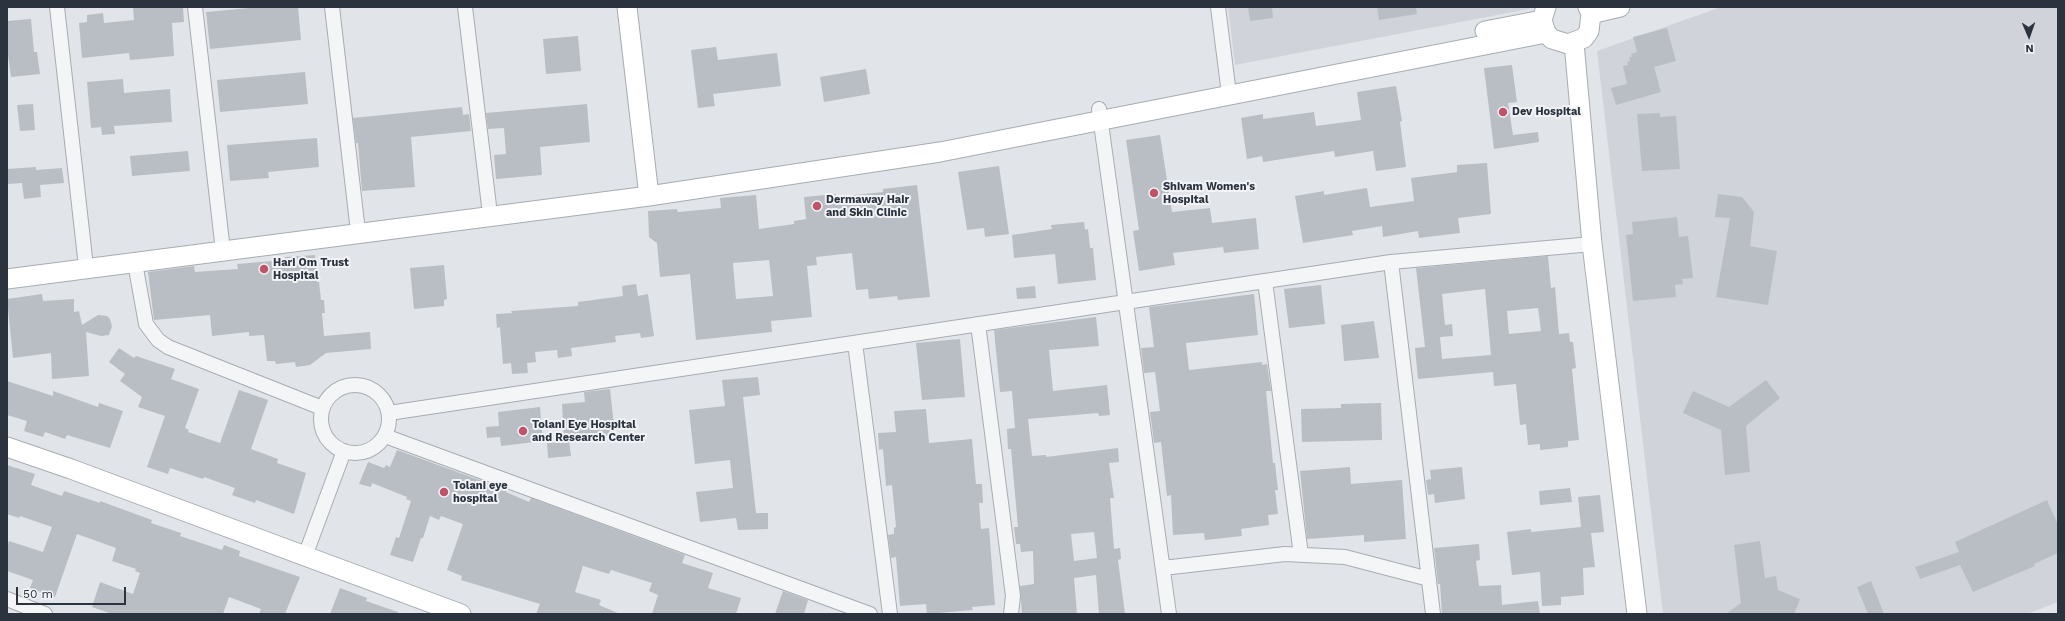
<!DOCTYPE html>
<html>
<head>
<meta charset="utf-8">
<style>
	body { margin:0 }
	#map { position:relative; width:2065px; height:621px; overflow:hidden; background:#e1e5e9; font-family:"Work Sans",sans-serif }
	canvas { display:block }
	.frame { position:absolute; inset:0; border:8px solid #2b333f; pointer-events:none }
	.north { position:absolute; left:2009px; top:16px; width:40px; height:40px; -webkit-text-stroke:3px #f1f3f6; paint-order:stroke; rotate:178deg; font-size:11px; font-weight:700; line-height:16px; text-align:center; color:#2b333f }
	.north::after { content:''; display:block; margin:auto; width:14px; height:18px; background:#2b333f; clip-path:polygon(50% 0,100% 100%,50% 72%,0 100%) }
	.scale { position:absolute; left:16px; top:587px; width:110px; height:18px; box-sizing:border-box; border:2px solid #2b333f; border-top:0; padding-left:5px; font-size:12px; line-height:14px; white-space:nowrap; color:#2b333f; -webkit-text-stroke:3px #f1f3f6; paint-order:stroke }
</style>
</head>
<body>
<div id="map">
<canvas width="2065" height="621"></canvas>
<div class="frame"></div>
<div class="north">N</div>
<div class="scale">50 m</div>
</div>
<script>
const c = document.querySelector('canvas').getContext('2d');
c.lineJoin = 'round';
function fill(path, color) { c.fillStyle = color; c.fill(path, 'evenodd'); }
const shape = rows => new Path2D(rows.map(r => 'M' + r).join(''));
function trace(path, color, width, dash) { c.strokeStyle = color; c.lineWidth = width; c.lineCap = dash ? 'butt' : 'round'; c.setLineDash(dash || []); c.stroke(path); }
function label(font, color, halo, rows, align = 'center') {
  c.font = font + ' "Work Sans",sans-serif'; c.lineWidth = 4; c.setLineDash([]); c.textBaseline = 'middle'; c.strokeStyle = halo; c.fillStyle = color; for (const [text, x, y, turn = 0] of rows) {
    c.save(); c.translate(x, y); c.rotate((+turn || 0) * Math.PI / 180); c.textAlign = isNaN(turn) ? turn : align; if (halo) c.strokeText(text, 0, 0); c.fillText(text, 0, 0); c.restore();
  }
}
fill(shape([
	[1228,7,1530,7,1529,9,1235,65],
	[1721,7,2058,7,2058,602,2027,614,1663,614,1597,51]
]), '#d0d4da');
fill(shape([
	[133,7,183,7,184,22,172,23,174,56,130,60,129,53,82,58,79,23,87,22,87,15,103,13,104,23,134,20],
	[260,7,298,7,301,40,210,49,206,12],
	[1248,7,1272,7,1273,18,1250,21],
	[1377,7,1416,7,1417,14,1379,20],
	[31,19,34,52,37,52,40,74,11,77,7,48,7,21],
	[1667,28,1676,61,1654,67,1661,92,1616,105,1611,88,1627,84,1623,66,1628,65,1627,62,1630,61,1629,57,1632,57,1631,54,1637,52,1633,37],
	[578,36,581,71,546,74,543,39],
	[716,47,718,60,777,53,781,86,713,94,715,106,698,108,691,50],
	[1512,65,1517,102,1508,103,1513,135,1538,132,1539,142,1494,149,1484,68],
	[866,69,870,94,824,102,820,77],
	[305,72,308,104,220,112,217,80],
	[123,79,124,93,170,89,172,122,114,126,115,134,102,135,101,127,91,128,87,82],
	[1396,86,1402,121,1400,122,1406,167,1376,171,1373,151,1335,157,1334,151,1263,162,1262,156,1247,159,1241,118,1263,114,1263,119,1314,112,1316,126,1361,120,1357,92],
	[33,104,35,130,20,131,17,105],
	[587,104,590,142,540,147,542,175,496,179,494,155,506,154,504,128,488,129,486,113],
	[462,107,463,115,469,114,471,131,411,137,415,187,362,191,358,143,356,143,353,118],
	[1660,113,1660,117,1676,116,1680,169,1642,171,1637,114],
	[1160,135,1172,212,1210,208,1212,223,1256,218,1259,249,1224,253,1223,247,1173,253,1175,265,1139,271,1133,231,1139,230,1126,140],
	[317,138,319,167,268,172,269,178,230,181,227,145],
	[188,151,190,171,132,176,130,156],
	[1487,163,1491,214,1458,218,1460,233,1419,238,1418,231,1383,237,1382,226,1352,231,1353,235,1303,243,1295,196,1324,191,1324,195,1367,188,1370,207,1414,201,1411,178,1457,172,1457,165],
	[999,166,1009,234,985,237,984,228,967,230,958,172],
	[36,167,36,170,62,168,64,183,40,185,41,197,24,199,22,183,8,184,7,169],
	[917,185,930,297,898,300,897,296,869,299,868,289,856,290,852,253,816,257,817,265,807,266,812,317,771,321,772,332,696,340,690,274,660,277,657,243,649,237,648,211,677,209,678,212,721,208,720,198,756,195,759,229,794,224,794,221,806,219,804,197,836,194,836,197,883,192,883,189],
	[769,260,773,296,736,299,733,263],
	[1718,194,1742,197,1754,212,1750,246,1777,251,1768,305,1716,297,1730,218,1715,217],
	[1677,217,1679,237,1688,236,1693,278,1682,279,1683,284,1675,285,1676,297,1633,301,1626,235,1633,234,1632,222],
	[1084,222,1085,230,1088,229,1090,248,1093,248,1096,280,1058,284,1055,254,1014,258,1012,235,1052,229,1051,225],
	[315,255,317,282,319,282,321,300,324,300,325,313,322,313,324,336,370,332,371,349,326,353,310,365,296,367,295,362,276,364,275,361,267,361,264,335,249,336,249,332,212,336,210,315,154,320,148,272,194,266,195,272,238,269,237,264,285,260,285,257],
	[1548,256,1551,288,1555,287,1559,334,1569,333,1570,342,1573,342,1576,368,1572,369,1579,440,1568,441,1568,447,1540,450,1540,444,1528,445,1526,424,1520,425,1516,384,1494,386,1493,372,1418,379,1415,348,1425,347,1416,268],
	[1485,289,1491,355,1442,359,1440,337,1453,336,1452,324,1445,325,1442,294],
	[1538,308,1541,331,1509,334,1507,311],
	[444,265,447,299,444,300,444,306,414,309,410,268],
	[636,284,638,296,648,294,654,336,641,338,640,333,615,336,616,342,571,348,572,356,558,358,557,350,535,352,536,362,527,363,528,373,512,374,511,363,503,364,500,327,497,328,496,314,512,313,511,311,578,306,578,302,623,296,622,286],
	[1321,285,1325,324,1289,328,1284,289],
	[1035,286,1036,298,1017,299,1016,288],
	[42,294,43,301,74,299,74,312,79,311,82,325,98,315,107,316,110,319,112,326,109,335,101,336,86,332,89,376,52,379,51,353,13,358,7,299],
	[1254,294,1258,335,1186,343,1189,370,1262,362,1262,365,1267,364,1271,391,1266,391,1273,463,1275,463,1278,490,1275,490,1278,514,1268,515,1269,525,1241,529,1242,536,1205,540,1204,533,1173,535,1171,495,1167,496,1161,442,1154,443,1150,412,1160,411,1155,372,1144,373,1141,348,1154,347,1149,307],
	[1096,317,1099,346,1049,350,1053,391,1107,385,1110,415,1099,416,1098,413,1028,419,1032,456,1046,455,1046,457,1118,448,1119,462,1109,463,1114,498,1110,498,1114,549,1120,548,1121,559,1118,560,1125,614,1099,614,1096,575,1074,578,1077,614,1022,614,1020,586,1034,584,1033,551,1021,552,1020,544,1016,544,1014,527,1018,527,1011,449,1008,449,1007,429,1015,428,1012,391,1000,392,994,330],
	[1094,532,1097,558,1074,561,1071,534],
	[1374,321,1379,358,1344,361,1341,325],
	[960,339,965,397,922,400,916,343],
	[119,348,134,358,136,356,175,369,171,379,199,389,185,428,189,430,188,432,220,443,239,390,268,400,251,449,278,459,277,463,306,473,294,514,256,500,255,503,232,495,235,488,204,477,203,479,170,468,168,474,147,467,165,416,138,407,142,397,120,381,125,374,109,362],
	[758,377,760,395,743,397,756,513,768,513,768,529,738,530,736,518,700,522,696,492,733,488,730,460,695,464,689,410,725,406,722,380],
	[1766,380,1780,398,1746,426,1750,472,1725,475,1721,430,1683,413,1693,391,1729,407],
	[7,381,53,396,53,391,98,407,99,403,123,411,110,448,67,435,65,439,45,432,43,437,24,431,27,421,7,415],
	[610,389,615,435,564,441,562,404,585,402,584,392],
	[1381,403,1382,440,1302,442,1301,409,1341,408,1341,404],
	[540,407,543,441,501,446,500,437,487,438,486,427,499,426,498,412],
	[926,409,929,443,972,439,976,484,982,484,983,503,979,503,981,529,989,528,995,605,972,607,973,610,927,614,926,604,900,606,896,557,891,558,888,535,894,534,894,528,896,527,892,485,886,486,883,449,879,450,878,433,896,432,894,411],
	[569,441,571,456,548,458,547,443],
	[397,450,507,490,506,492,529,502,531,498,685,555,682,563,713,573,708,588,741,598,736,614,652,614,658,595,649,591,652,583,611,570,609,574,583,566,575,592,601,600,599,605,620,614,536,614,540,604,461,580,462,576,447,570,463,524,441,516,439,520,430,516,423,538,421,538,413,562,390,555,396,537,399,538,411,501,406,499,407,497,372,483,371,487,359,484,368,462,384,468,386,465,390,467],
	[7,465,35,474,31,485,62,496,64,491,100,503,100,501,152,520,151,523,181,533,180,536,222,550,224,545,240,551,239,556,300,577,285,614,259,614,261,609,229,597,223,614,112,614,92,607,100,582,133,594,140,573,135,571,136,569,112,561,116,548,77,534,55,597,30,588,33,580,7,571,7,547,9,541,43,552,52,527,20,516,19,518,7,514],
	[1350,467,1351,484,1402,480,1406,539,1364,542,1364,535,1307,539,1300,471],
	[1462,467,1465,499,1435,503,1434,494,1428,495,1426,480,1431,479,1430,470],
	[1570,488,1572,502,1540,505,1539,491],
	[1600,495,1604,532,1591,533,1595,567,1583,568,1584,595,1561,597,1561,605,1542,606,1540,572,1512,575,1507,532,1531,529,1531,532,1581,527,1578,497],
	[2047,500,2058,525,2058,553,2034,564,2035,566,1973,592,1960,565,1920,579,1915,567,1959,552,1955,542],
	[1760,541,1765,578,1776,576,1778,590,1800,599,1794,614,1726,614,1741,603,1734,545],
	[1479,544,1480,560,1476,561,1479,586,1501,585,1502,605,1538,601,1540,614,1442,614,1440,584,1438,584,1434,548],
	[1871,581,1884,614,1868,614,1857,587],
	[340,588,367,598,366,601,398,612,398,614,330,614],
	[783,591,808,600,804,614,775,614]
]), '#b9bec5');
const street = shape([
	[57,7,85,258],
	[195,7,223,251],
	[332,7,357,223],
	[465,7,489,206],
	[1218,7,1229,94],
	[1099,109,1169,614],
	[1391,262,1433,614],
	[135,263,146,324,158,340,168,347,322,408],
	[1265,281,1301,555],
	[978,324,1013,596,1011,614],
	[855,343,890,614],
	'321 419a34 34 0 1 1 68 0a34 34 0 1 1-68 0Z',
	[389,413,1391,262,1592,244],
	[385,436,870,614],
	[305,556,344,451],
	[1163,568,1285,554,1345,557,1429,579],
	[7,599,45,614]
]);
const secondary = shape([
	[627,7,649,196],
	[1546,7,1542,20,1546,33,1552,39,1568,44,1584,38,1589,31,1591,14,1588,7],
	[1591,14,1620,7],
	[1485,31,1542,20],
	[1574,43,1592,244,1637,614],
	[7,279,649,196,940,152,1546,33],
	[7,447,71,469,461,614]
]);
trace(street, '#a7acb3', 16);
trace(secondary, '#a7acb3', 21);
trace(street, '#f4f5f7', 14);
trace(secondary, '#fff', 19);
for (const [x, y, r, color] of [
	[1503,112,5,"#c05369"],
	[1154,193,5,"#c05369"],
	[817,206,5,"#c05369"],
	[264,269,5,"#c05369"],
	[523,431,5,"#c05369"],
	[444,492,5,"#c05369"]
]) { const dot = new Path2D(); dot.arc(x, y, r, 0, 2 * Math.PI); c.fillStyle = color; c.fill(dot); trace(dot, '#f1f3f6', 1.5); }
label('bold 11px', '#2b333f', '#f1f3f6', [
	["Dev Hospital",1512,112],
	["Shivam Women's",1163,187],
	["Hospital",1163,200],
	["Dermaway Hair",826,200],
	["and Skin Clinic",826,213],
	["Hari Om Trust",273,263],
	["Hospital",273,276],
	["Tolani Eye Hospital",532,425],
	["and Research Center",532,438],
	["Tolani eye",453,486],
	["hospital",453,499]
], 'left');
</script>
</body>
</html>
